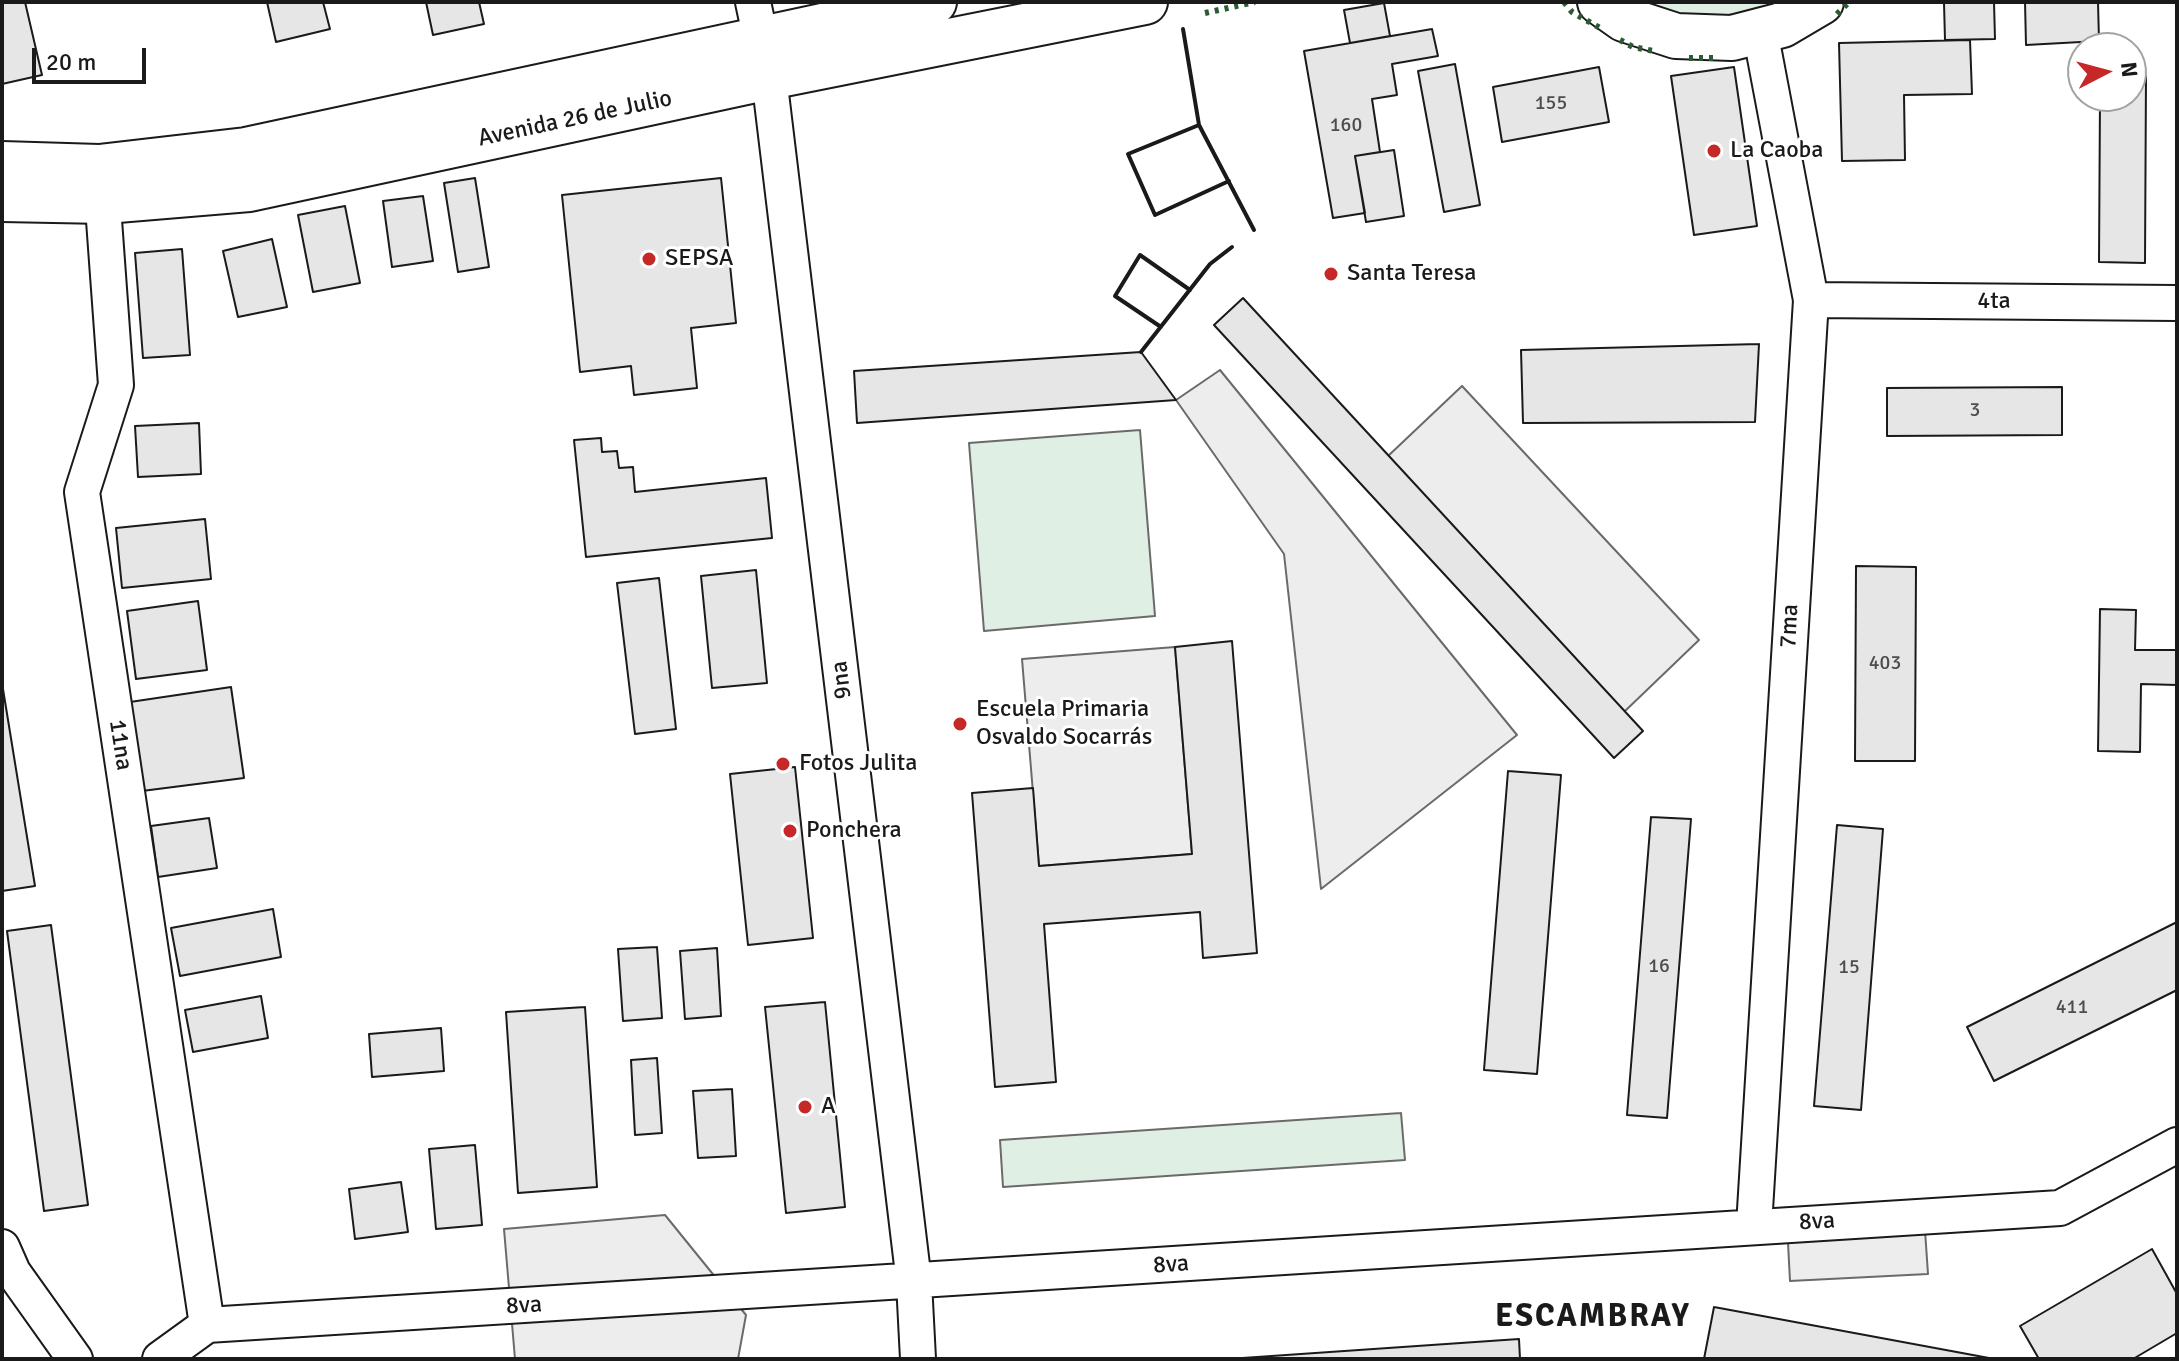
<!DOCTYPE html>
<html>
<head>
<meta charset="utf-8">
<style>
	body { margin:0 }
	#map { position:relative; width:2179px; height:1361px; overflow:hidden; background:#fff; font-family:Signika,sans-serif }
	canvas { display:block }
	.frame { position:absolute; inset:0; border:4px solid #1a1a1a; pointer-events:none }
	.north { position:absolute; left:2067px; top:32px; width:80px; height:80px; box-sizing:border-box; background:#fff; border:2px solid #a3a3a3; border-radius:50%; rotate:84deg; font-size:22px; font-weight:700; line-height:32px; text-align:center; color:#1a1a1a }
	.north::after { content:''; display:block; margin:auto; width:28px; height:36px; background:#c62828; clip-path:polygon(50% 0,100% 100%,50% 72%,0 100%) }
	.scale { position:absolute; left:32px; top:48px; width:114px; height:36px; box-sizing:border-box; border:4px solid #1a1a1a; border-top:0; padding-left:10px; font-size:24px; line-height:28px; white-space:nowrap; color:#1a1a1a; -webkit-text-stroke:6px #fff; paint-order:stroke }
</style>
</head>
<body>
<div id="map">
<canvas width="2179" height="1361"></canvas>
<div class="frame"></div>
<div class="north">N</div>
<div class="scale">20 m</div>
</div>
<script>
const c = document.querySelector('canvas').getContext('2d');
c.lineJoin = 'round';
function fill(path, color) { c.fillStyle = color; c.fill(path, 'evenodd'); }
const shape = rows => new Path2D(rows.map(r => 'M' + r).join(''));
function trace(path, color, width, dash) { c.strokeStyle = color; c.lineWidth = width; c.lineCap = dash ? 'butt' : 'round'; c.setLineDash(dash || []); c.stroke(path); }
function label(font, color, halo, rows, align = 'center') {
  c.font = font + ' Signika,sans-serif'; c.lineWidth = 6; c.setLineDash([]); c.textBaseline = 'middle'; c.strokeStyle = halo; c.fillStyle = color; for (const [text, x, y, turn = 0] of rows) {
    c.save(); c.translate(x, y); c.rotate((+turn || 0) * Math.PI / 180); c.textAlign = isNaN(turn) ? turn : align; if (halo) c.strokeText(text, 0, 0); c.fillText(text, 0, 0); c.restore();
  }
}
const green = shape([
	[1628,2,1797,2,1711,25,1628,2],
	[1140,430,1155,616,984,631,969,443,1140,430],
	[1401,1113,1405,1160,1003,1187,1000,1140,1401,1113]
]);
fill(green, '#e0efe3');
trace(green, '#6a6a6a', 2);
const parking = shape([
	[1220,370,1517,735,1321,889,1284,554,1176,400,1220,370],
	[1462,386,1699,640,1624,712,1387,457,1462,386],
	[1175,647,1192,854,1039,866,1022,659,1175,647],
	[665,1215,746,1315,738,1359,515,1359,504,1229,665,1215],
	[1924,1216,1928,1274,1790,1281,1787,1224,1924,1216]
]);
fill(parking, '#ededed');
trace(parking, '#6a6a6a', 2);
const building = shape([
	[2,2,25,2,42,75,2,84,2,2],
	[267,2,323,2,330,29,276,42,267,2],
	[426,2,479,2,484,24,433,35,426,2],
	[1994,2,1995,39,1945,40,1944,3,1994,2],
	[2025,2,2098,2,2099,41,2026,45,2025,2],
	[1384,3,1390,36,1350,43,1344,10,1384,3],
	[1432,29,1438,56,1392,64,1397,95,1372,99,1380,152,1355,156,1365,213,1333,218,1304,51,1432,29],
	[1970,40,1972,94,1904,95,1905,160,1842,161,1839,43,1970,40],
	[1455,64,1480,205,1444,212,1418,71,1455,64],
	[1599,67,1609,122,1502,142,1493,87,1599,67],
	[1734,67,1757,226,1694,235,1671,76,1734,67],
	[2131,76,2146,76,2145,263,2099,262,2100,96,2131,96,2131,76],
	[1394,150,1404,216,1366,222,1355,156,1394,150],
	[475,178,489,267,458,272,444,183,475,178],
	[721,178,736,323,691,328,697,388,634,395,631,366,580,372,562,195,721,178],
	[423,196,433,261,392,267,383,201,423,196],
	[345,206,360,283,313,292,298,215,345,206],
	[272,239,287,307,238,317,223,251,272,239],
	[182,249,190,355,143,358,135,253,182,249],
	[1243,298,1643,731,1614,758,1214,325,1243,298],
	[1759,344,1755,422,1523,423,1521,350,1759,344],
	[1141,352,1176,400,857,423,854,371,1141,352],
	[2062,387,2062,435,1887,436,1887,388,2062,387],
	[199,423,201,474,138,477,135,426,199,423],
	[601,438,602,452,617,451,619,468,633,467,635,492,766,478,772,538,586,557,574,440,601,438],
	[205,519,211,579,122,588,116,528,205,519],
	[1856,566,1916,567,1915,761,1855,761,1856,566],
	[756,570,767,683,712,688,701,576,756,570],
	[659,578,676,729,635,734,617,583,659,578],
	[198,601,207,670,136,679,127,611,198,601],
	[2100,609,2136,610,2135,650,2177,650,2177,685,2141,684,2140,752,2098,751,2100,609],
	[1232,641,1257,953,1203,958,1200,912,1044,924,1056,1082,995,1087,972,793,1033,788,1039,866,1192,854,1175,647,1232,641],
	[2,683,35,886,2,891,2,683],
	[231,687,244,778,142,791,130,702,231,687],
	[795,767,813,938,748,945,730,774,795,767],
	[1508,771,1561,775,1537,1074,1484,1070,1508,771],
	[1651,817,1691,819,1667,1118,1627,1115,1651,817],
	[209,818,217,868,158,877,151,826,209,818],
	[1837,825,1883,829,1861,1110,1814,1106,1837,825],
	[273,909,281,957,180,976,171,928,273,909],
	[2177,922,2177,990,1994,1081,1967,1027,2177,922],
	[51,925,88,1205,44,1211,7,931,51,925],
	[657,947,662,1018,623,1021,618,949,657,947],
	[717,948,721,1016,685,1019,680,951,717,948],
	[261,996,268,1038,193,1052,185,1010,261,996],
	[825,1002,845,1207,786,1213,765,1007,825,1002],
	[585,1007,597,1187,518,1193,506,1012,585,1007],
	[441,1028,444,1071,372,1077,369,1034,441,1028],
	[657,1058,662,1133,635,1135,631,1060,657,1058],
	[732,1089,736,1156,698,1158,693,1091,732,1089],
	[475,1145,482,1225,436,1229,429,1149,475,1145],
	[401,1182,408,1232,355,1239,349,1189,401,1182],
	[2152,1249,2177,1294,2177,1333,2133,1359,2039,1359,2020,1326,2152,1249],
	[1714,1307,1989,1358,1989,1359,1704,1359,1714,1307],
	[1519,1339,1520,1359,1228,1359,1519,1339]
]);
fill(building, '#e6e6e6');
trace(building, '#1a1a1a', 2);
const street = shape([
	[753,2,769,77,801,342,914,1282,918,1359],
	[101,179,116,385,82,492,207,1325],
	[1811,300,2177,303],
	[1754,1226,1811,300,1760,31],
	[2,1247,13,1272,75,1359],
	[160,1359,207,1325,2060,1208,2177,1145]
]);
const secondary = shape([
	[1600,2,1624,19,1676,36,1732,38,1782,25,1821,2],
	[2,164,99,167,246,150,934,2],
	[2,199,105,201,249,189,769,77,1145,2]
]);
trace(street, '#1a1a1a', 38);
trace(secondary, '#1a1a1a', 48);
trace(street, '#fff', 34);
trace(secondary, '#fff', 44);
trace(shape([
	[1564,2,1572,12,1600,28],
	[1205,13,1255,2],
	[1837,14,1849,2],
	[1620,40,1633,47,1654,51],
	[1689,58,1713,58]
]), '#2b5a34', 6, [4, 6]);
trace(shape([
	[1183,29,1199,125,1254,230],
	[1199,125,1128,154,1155,215,1229,181],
	[1161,327,1115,296,1140,255,1190,290],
	[1141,352,1210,264,1232,247]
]), '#1a1a1a', 4);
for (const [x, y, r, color] of [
	[1714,151,8,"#c62828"],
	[649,259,8,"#c62828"],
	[1331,274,8,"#c62828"],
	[960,724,8,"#c62828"],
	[783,764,8,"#c62828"],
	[790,831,8,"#c62828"],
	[805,1107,8,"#c62828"]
]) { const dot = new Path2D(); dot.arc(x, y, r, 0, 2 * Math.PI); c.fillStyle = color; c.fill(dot); trace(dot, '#fff', 3); }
label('20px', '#4d4d4d', null, [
	["155",1551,104],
	["160",1346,126],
	["3",1975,411],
	["403",1885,664],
	["16",1659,967],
	["15",1849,968],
	["411",2072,1008]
]);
label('24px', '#1a1a1a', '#fff', [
	["Avenida 26 de Julio",575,119,-12],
	["4ta",1994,302],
	["7ma",1790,626,-87],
	["9na",842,680,-97],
	["11na",120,745,81],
	["8va",1817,1222,-3],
	["8va",1171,1265,-4],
	["8va",524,1306,-3]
]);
label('24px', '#1a1a1a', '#fff', [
	["La Caoba",1730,151],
	["SEPSA",665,259],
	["Santa Teresa",1347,274],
	["Escuela Primaria",976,710],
	["Osvaldo Socarrás",976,738],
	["Fotos Julita",799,764],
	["Ponchera",806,831],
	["A",821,1107]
], 'left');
c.letterSpacing = '2px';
label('bold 32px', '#1a1a1a', '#fff', [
	["ESCAMBRAY",1593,1318]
]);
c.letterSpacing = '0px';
</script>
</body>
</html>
